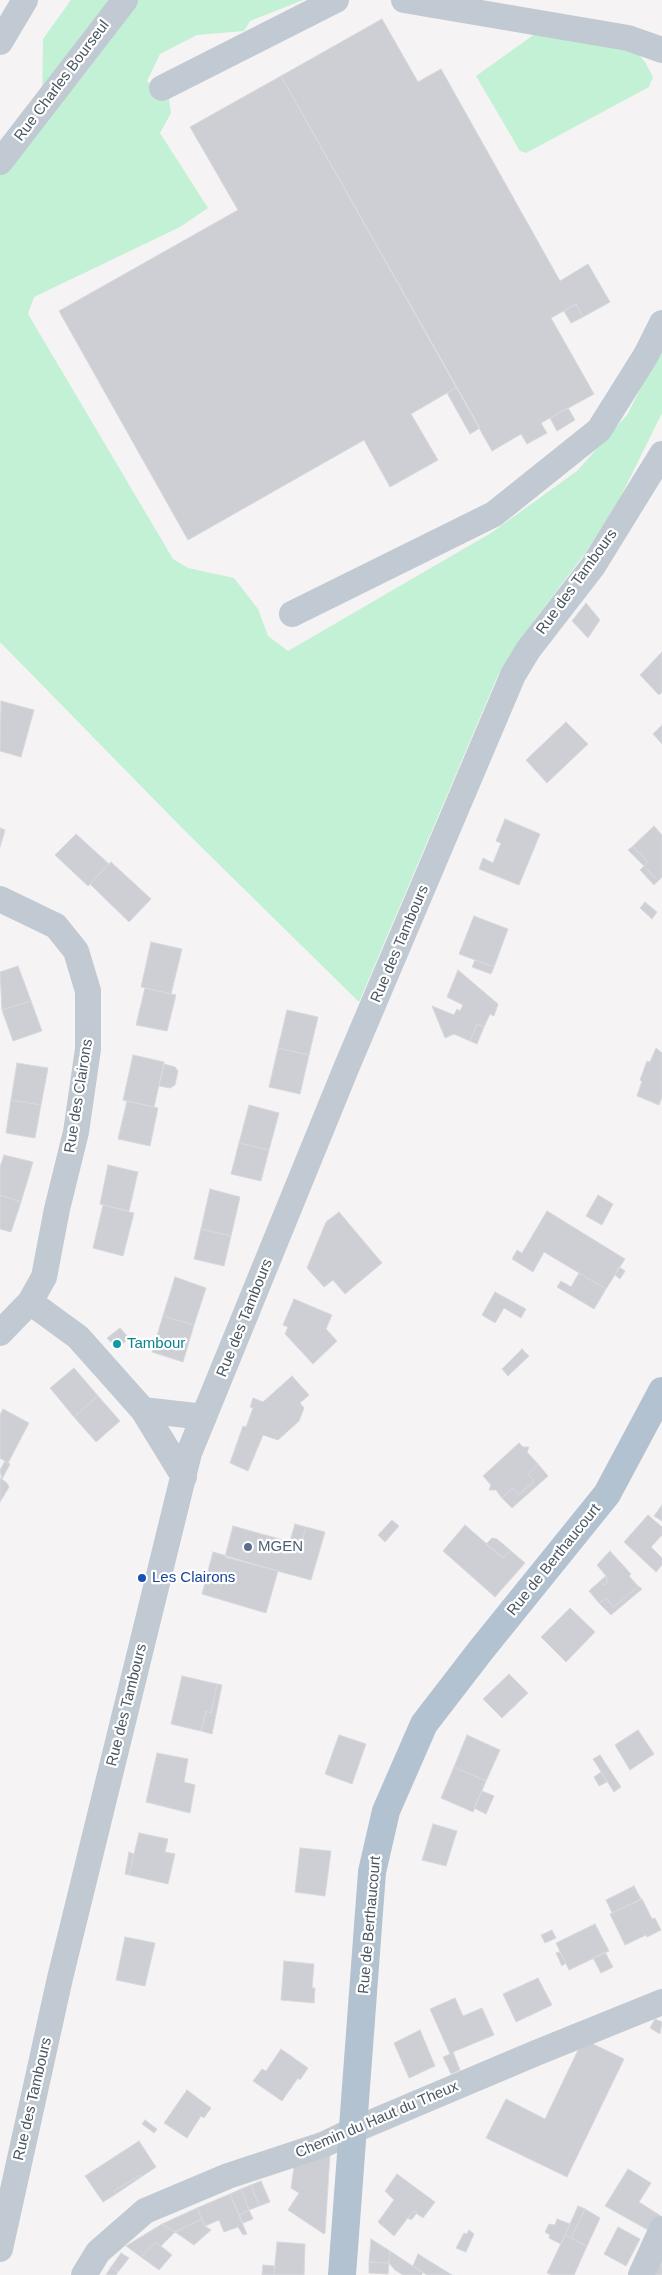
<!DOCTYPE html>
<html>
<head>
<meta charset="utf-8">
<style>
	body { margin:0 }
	canvas { display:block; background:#f5f3f3 }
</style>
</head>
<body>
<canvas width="662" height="2275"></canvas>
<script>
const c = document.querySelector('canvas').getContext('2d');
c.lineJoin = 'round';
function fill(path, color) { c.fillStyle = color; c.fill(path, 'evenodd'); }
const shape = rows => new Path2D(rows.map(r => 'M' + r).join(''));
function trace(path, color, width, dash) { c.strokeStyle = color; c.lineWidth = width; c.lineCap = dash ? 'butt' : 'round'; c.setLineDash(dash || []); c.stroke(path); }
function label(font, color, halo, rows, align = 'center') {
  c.font = font + ' Helvetica,sans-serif'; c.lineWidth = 4.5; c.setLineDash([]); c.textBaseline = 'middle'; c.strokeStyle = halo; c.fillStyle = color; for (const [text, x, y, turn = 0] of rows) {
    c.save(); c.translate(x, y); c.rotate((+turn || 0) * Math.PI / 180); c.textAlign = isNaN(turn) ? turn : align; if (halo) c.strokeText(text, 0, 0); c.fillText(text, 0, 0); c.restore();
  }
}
fill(shape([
	[71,0,303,0,250,21,244,31,197,35,160,54,147,81,169,99,171,113,160,133,208,208,180,227,34,297,28,314,173,559,188,568,234,578,258,609,268,636,288,651,491,533,577,471,627,415,662,346,662,413,620,498,586,552,536,618,498,675,359,1002,184,830,0,642,0,174,42,120,43,39],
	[539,31,636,51,645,62,653,77,649,87,526,153,520,151,476,76]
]), '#c3f1d5');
const building = shape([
	[382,19,418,82,441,69,560,281,588,264,610,302,583,317,576,304,551,318,594,394,541,423,547,433,527,444,521,434,492,451,281,76,382,19],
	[281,76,457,387,411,414,438,460,390,487,364,440,188,540,59,311,238,210,190,127,281,76],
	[576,304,583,317,571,323,564,311,576,304],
	[457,387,480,428,470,434,447,393,457,387],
	[568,408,575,420,557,431,550,418,568,408],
	[586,603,600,620,588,638,572,621,586,603],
	[662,652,662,692,659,695,640,675,662,652],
	[1,701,34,710,21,757,0,751,1,701],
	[566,722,588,744,547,783,526,760,566,722],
	[662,725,662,744,653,734,662,725],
	[505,819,540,834,519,885,479,869,483,858,493,863,501,843,496,841,505,819],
	[654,826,662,835,662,877,658,881,644,866,648,862,633,846,654,826],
	[0,828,5,830,0,847,0,828],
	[76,834,109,864,88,886,55,855,76,834],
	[633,846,648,862,644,866,628,850,633,846],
	[111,862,151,899,129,922,90,884,111,862],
	[644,866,658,881,654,885,640,870,644,866],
	[645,902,657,912,652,919,640,908,645,902],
	[474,916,508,929,494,967,459,954,474,916],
	[151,942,182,949,171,994,141,987,151,942],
	[475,960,494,967,491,974,472,967,475,960],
	[18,966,31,1001,2,1010,0,972,18,966],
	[458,970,498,1004,494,1016,490,1014,484,1027,477,1024,470,1041,454,1034,445,1038,432,1006,454,1015,457,1009,460,1011,463,1005,447,997,458,970],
	[145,988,176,995,167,1031,136,1025,145,988],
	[31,1001,42,1031,13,1041,2,1010,31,1001],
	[287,1010,318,1017,309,1055,278,1048,287,1010],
	[477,1024,484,1027,477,1044,470,1041,477,1024],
	[278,1048,309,1055,300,1094,269,1087,278,1048],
	[656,1048,662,1053,662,1097,659,1105,637,1096,642,1081,640,1080,647,1061,650,1062,656,1048],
	[133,1055,164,1062,154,1107,123,1100,133,1055],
	[17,1063,48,1068,41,1105,11,1100,17,1063],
	[164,1064,175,1067,178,1071,175,1085,170,1088,159,1086,164,1064],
	[11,1100,41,1105,35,1138,6,1133,11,1100],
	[127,1101,158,1108,150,1146,118,1139,127,1101],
	[249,1105,279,1113,269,1150,239,1143,249,1105],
	[239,1143,269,1150,261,1181,231,1174,239,1143],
	[4,1155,33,1162,21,1202,0,1195,0,1167,4,1155],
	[108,1165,138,1172,129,1211,100,1204,108,1165],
	[210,1189,240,1197,231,1236,201,1229,210,1189],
	[0,1195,21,1202,11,1232,0,1229,0,1195],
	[598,1195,613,1204,602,1225,586,1216,598,1195],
	[103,1205,134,1213,123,1256,93,1248,103,1205],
	[547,1211,625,1259,606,1289,544,1252,533,1272,512,1259,517,1250,522,1253,547,1211],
	[339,1212,382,1263,345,1294,333,1280,324,1287,307,1268,326,1222,339,1212],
	[201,1229,231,1236,224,1266,194,1259,201,1229],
	[619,1267,625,1271,620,1279,615,1275,619,1267],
	[579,1273,606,1289,594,1309,557,1287,561,1281,571,1287,579,1273],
	[175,1277,206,1288,194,1325,163,1316,175,1277],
	[495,1292,526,1309,521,1318,504,1308,495,1323,482,1315,495,1292],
	[294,1299,332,1315,326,1329,337,1341,313,1364,285,1334,288,1327,283,1325,294,1299],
	[163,1316,194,1325,183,1362,152,1352,163,1316],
	[120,1328,129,1338,117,1349,107,1338,120,1328],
	[522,1349,529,1356,508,1376,502,1369,522,1349],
	[74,1368,98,1396,74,1417,50,1388,74,1368],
	[292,1376,309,1395,300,1403,304,1408,299,1421,278,1440,263,1435,248,1471,230,1463,243,1426,246,1427,253,1408,250,1407,253,1398,263,1402,292,1376],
	[98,1396,120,1421,96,1442,74,1417,98,1396],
	[3,1409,29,1423,8,1463,0,1458,0,1415,3,1409],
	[519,1443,523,1447,529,1447,527,1452,538,1464,528,1474,534,1481,519,1495,513,1488,502,1498,496,1490,489,1490,491,1485,483,1476,519,1443],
	[5,1461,10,1464,2,1479,0,1470,5,1461],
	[538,1464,548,1476,512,1508,502,1498,513,1488,519,1495,534,1481,528,1474,538,1464],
	[0,1478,7,1483,9,1487,0,1502,0,1478],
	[662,1505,662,1521,654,1516,662,1505],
	[648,1515,662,1527,662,1535,651,1547,662,1558,662,1565,656,1572,624,1542,648,1515],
	[392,1520,399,1526,385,1542,378,1535,392,1520],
	[295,1524,306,1527,301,1545,290,1541,295,1524],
	[465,1525,503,1558,510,1550,525,1563,495,1597,443,1551,465,1525],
	[233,1526,301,1545,306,1527,325,1532,311,1580,225,1557,233,1526],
	[492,1538,497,1539,510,1550,503,1558,486,1544,492,1538],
	[610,1551,631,1574,629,1576,638,1586,614,1607,606,1598,599,1603,589,1591,600,1581,604,1585,607,1583,607,1577,597,1565,610,1551],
	[213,1552,278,1571,266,1613,202,1594,213,1552],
	[606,1576,607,1583,604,1585,600,1581,606,1576],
	[638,1586,642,1589,611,1615,599,1603,606,1598,614,1607,638,1586],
	[570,1608,595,1632,566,1662,541,1637,570,1608],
	[509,1674,528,1693,502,1718,483,1699,509,1674],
	[182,1676,217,1684,211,1713,206,1711,201,1731,171,1724,182,1676],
	[217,1684,222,1685,212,1734,201,1731,206,1711,211,1713,217,1684],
	[638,1730,654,1754,630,1770,615,1745,638,1730],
	[339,1735,366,1744,352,1784,325,1774,339,1735],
	[467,1735,500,1750,486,1781,454,1767,467,1735],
	[157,1753,188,1759,184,1782,195,1785,190,1813,146,1802,157,1753],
	[600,1755,621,1787,614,1792,593,1759,600,1755],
	[454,1767,486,1781,473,1812,441,1798,454,1767],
	[601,1772,607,1782,599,1786,594,1777,601,1772],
	[482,1791,494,1796,486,1814,474,1808,482,1791],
	[433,1824,457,1831,446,1866,422,1860,433,1824],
	[139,1833,168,1839,165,1852,175,1854,168,1884,129,1875,139,1833],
	[300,1848,331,1851,325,1896,295,1892,300,1848],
	[129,1852,134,1854,129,1875,125,1874,129,1852],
	[634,1886,641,1899,612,1913,606,1900,634,1886],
	[642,1899,652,1919,655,1918,661,1930,647,1937,646,1935,625,1945,610,1914,642,1899],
	[595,1924,609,1951,569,1970,556,1943,595,1924],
	[552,1930,556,1938,545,1943,541,1935,552,1930],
	[125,1937,155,1943,145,1986,116,1980,125,1937],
	[560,1952,566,1963,562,1966,556,1953,560,1952],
	[605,1952,613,1967,601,1973,593,1958,605,1952],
	[284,1961,314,1964,312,1988,315,1988,314,2003,281,2000,284,1961],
	[538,1978,552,2005,516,2022,503,1994,538,1978],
	[455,1998,463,2016,482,2008,494,2035,453,2052,460,2070,451,2074,443,2057,450,2054,430,2009,455,1998],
	[655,2019,662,2022,660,2034,650,2028,655,2019],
	[420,2030,435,2066,409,2078,394,2043,420,2030],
	[587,2041,624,2059,567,2177,486,2138,506,2099,545,2119,581,2044,587,2041],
	[281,2049,308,2068,300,2080,298,2078,282,2101,253,2081,262,2069,266,2071,281,2049],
	[187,2090,211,2108,204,2118,201,2116,187,2138,164,2123,187,2090],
	[145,2120,157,2129,154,2133,142,2124,145,2120],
	[139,2141,156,2167,141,2177,140,2175,114,2191,116,2194,103,2202,85,2176,139,2141],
	[330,2154,325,2233,324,2234,288,2210,299,2193,291,2188,294,2167,330,2154],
	[628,2169,651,2183,639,2202,661,2216,650,2231,605,2206,628,2169],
	[397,2174,435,2202,423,2218,413,2211,394,2236,378,2222,394,2200,385,2191,397,2174],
	[140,2175,141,2177,116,2194,114,2191,140,2175],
	[261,2181,270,2202,259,2206,251,2185,261,2181],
	[251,2185,259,2206,249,2210,241,2189,251,2185],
	[241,2189,249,2210,239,2215,230,2194,241,2189],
	[230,2194,246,2232,247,2234,243,2235,238,2227,224,2232,219,2220,205,2226,197,2208,230,2194],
	[578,2206,585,2209,571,2238,565,2235,578,2206],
	[197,2208,202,2219,175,2232,162,2224,197,2208],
	[585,2209,600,2218,587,2246,571,2238,585,2209],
	[249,2210,253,2219,243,2223,239,2215,249,2210],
	[413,2211,417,2213,411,2220,408,2218,413,2211],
	[202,2219,205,2226,211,2230,194,2245,175,2232,202,2219],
	[557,2219,570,2224,561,2244,549,2238,550,2235,545,2232,549,2224,555,2225,557,2219],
	[162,2224,175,2232,161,2246,156,2242,141,2257,126,2246,162,2224],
	[618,2227,640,2239,626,2266,604,2254,618,2227],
	[469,2230,474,2234,466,2252,456,2248,464,2233,467,2234,469,2230],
	[565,2235,587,2246,574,2275,552,2275,547,2273,565,2235],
	[371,2239,390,2251,389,2263,369,2262,371,2239],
	[156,2242,172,2255,159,2270,141,2257,156,2242],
	[277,2242,305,2244,304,2275,274,2275,277,2242],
	[662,2250,662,2275,651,2275,662,2250],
	[390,2251,423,2273,421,2275,403,2275,395,2270,389,2263,390,2251],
	[121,2253,129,2258,118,2272,111,2267,121,2253],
	[418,2254,452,2275,427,2275,413,2266,418,2254],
	[369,2262,389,2263,388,2274,369,2273,369,2262],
	[263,2265,275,2266,274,2275,262,2275,263,2265],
	[111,2267,118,2272,116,2275,106,2275,111,2267]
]);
fill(building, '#cdcfd5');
trace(building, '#d7d9de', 1);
trace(shape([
	[404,0,628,38,662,50],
	[0,42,25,0],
	[162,88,336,0],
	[0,162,125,0],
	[292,614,494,514,599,430,646,355,662,323],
	[0,899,56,926,76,951,88,991,88,1049,76,1132,57,1209,44,1277,30,1302,0,1333],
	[30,1302,78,1337,143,1410,184,1477],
	[143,1410,204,1417],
	[0,2249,60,1978,189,1453,347,1066,513,675,528,650,593,566,662,454],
	[84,2275,98,2252,145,2211,228,2176,325,2144,354,2130,536,2053,662,2002],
	[641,2275,662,2229]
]), '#c1cad2', 26);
trace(shape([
	[342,2275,372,1872,386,1811,424,1724,481,1650,607,1494,662,1391]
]), '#b3c2d1', 28);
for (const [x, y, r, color] of [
	[117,1344,5,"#0f9aa8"],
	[248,1547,5,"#5c6f8a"],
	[142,1578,5,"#1a4fb4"]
]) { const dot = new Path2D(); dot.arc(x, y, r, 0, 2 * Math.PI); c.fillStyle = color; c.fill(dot); trace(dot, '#fff', 2); }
label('15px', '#4a5661', '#fff', [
	["Rue Charles Bourseul",62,81,-53],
	["Rue des Tambours",577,582,-54],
	["Rue des Tambours",400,944,-67],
	["Rue des Clairons",79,1096,-81],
	["Rue des Tambours",245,1318,-68],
	["Rue de Berthaucourt",554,1560,-51],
	["Rue des Tambours",127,1705,-76],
	["Rue de Berthaucourt",370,1925,-85],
	["Rue des Tambours",33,2099,-77],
	["Chemin du Haut du Theux",377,2120,-23]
]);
label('15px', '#0d838f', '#fff', [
	["Tambour",127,1344]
], 'left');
label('15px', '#4e5e75', '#fff', [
	["MGEN",258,1547]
], 'left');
label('15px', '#164399', '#fff', [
	["Les Clairons",152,1578]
], 'left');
</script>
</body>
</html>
